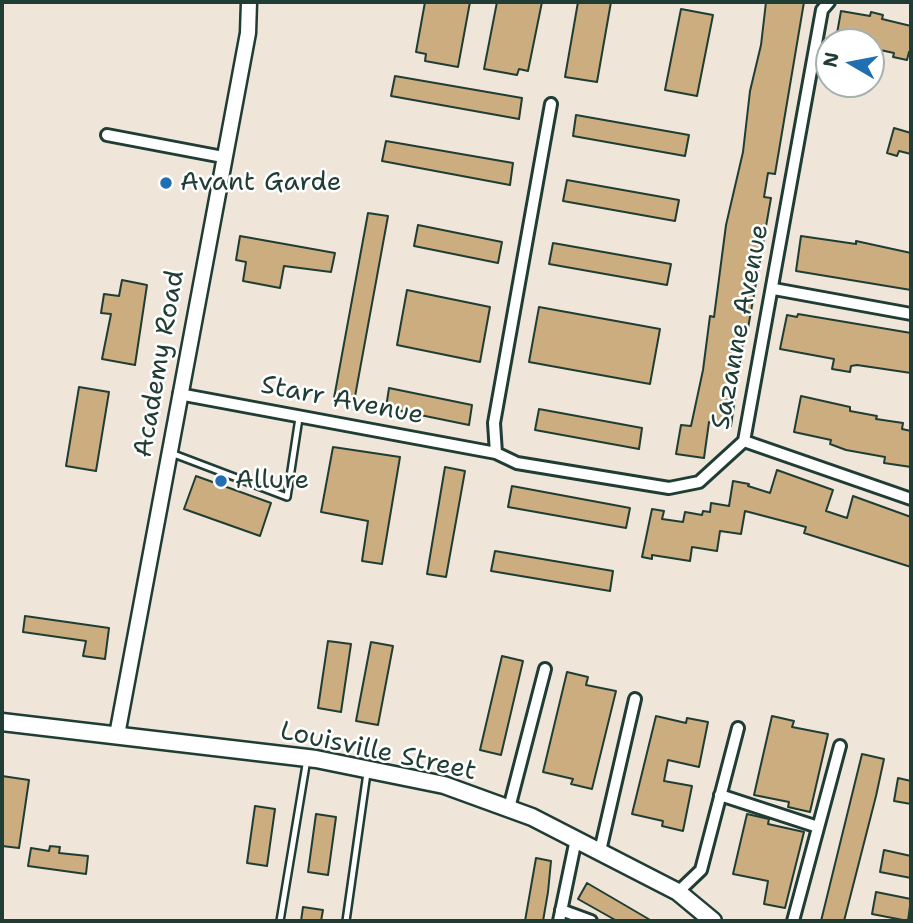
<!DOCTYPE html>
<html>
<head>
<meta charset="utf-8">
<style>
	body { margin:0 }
	#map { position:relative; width:913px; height:923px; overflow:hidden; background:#efe6d9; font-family:"Shantell Sans",sans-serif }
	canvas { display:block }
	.frame { position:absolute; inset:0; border:4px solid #1f3d34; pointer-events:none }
	.north { position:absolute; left:815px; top:28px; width:70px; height:70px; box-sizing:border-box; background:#fff; border:2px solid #a5b1ae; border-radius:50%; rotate:280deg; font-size:19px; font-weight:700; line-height:28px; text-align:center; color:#1f3d34 }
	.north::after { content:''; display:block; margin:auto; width:24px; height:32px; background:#1f6fb2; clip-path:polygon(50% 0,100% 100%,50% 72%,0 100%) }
</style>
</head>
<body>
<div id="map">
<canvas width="913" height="923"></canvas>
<div class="frame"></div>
<div class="north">N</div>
</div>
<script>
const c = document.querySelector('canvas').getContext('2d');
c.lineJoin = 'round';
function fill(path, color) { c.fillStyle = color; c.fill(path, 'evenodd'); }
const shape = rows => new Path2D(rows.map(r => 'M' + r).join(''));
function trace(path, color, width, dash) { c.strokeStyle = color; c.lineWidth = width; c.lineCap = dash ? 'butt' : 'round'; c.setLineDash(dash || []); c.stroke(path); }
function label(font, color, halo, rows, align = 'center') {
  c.font = font + ' "Shantell Sans",sans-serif'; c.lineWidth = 5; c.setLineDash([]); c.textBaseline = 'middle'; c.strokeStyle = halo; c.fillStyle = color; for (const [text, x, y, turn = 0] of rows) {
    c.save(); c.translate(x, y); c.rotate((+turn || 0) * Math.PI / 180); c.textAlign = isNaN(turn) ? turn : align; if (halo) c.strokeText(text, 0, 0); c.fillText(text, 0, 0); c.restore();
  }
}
const building = shape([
	[425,2,470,2,458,67,425,61,426,54,416,52,425,2],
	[497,2,542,2,528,71,519,69,517,75,484,69,497,2],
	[578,2,611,2,597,82,565,77,578,2],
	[766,2,804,2,775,174,768,173,764,197,771,198,747,334,744,334,731,426,709,422,704,458,676,454,681,425,691,426,703,370,710,316,714,317,726,225,743,152,750,91,761,45,766,2],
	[681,9,713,15,697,96,665,90,681,9],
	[841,11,870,16,871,12,883,15,882,19,911,26,911,52,909,52,907,60,893,57,894,53,871,48,871,42,836,39,841,11],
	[395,76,522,98,519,119,391,96,395,76],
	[576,115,689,135,685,156,573,136,576,115],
	[894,128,911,133,911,154,899,151,897,156,887,153,894,128],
	[386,141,513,163,510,185,382,161,386,141],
	[567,180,679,200,675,221,563,201,567,180],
	[368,213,388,216,354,402,334,398,368,213],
	[418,225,502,242,498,263,414,246,418,225],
	[240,236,335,253,331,272,284,266,280,288,243,281,246,262,236,260,240,236],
	[801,236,856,244,856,241,911,253,911,290,796,271,801,236],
	[553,243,671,264,667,285,549,264,553,243],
	[122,280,147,285,135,365,102,359,111,314,101,313,104,294,119,296,122,280],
	[407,290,490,307,480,362,397,345,407,290],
	[539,307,660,329,650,384,529,362,539,307],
	[798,314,911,333,911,373,857,365,851,366,850,372,832,369,834,359,780,349,787,315,797,317,798,314],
	[79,387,109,392,96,471,66,466,79,387],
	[389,388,472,405,469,425,386,408,389,388],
	[801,396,850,407,850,411,877,416,876,419,903,423,902,429,911,431,911,467,884,463,885,457,846,450,830,444,831,440,794,432,801,396],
	[539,409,642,428,639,449,535,430,539,409],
	[333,447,400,457,382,564,362,561,368,521,321,512,333,447],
	[445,467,465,471,446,577,427,574,445,467],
	[777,470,833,490,826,511,847,518,853,496,911,517,911,567,804,533,806,527,745,511,741,534,720,531,717,551,692,547,690,561,652,555,652,559,642,557,652,509,664,511,662,519,683,522,685,512,702,515,703,511,710,512,711,503,729,506,733,481,749,484,748,486,770,493,777,470],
	[196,476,271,503,260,536,184,509,196,476],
	[512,486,630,508,626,528,508,507,512,486],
	[495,551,613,571,610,591,491,571,495,551],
	[25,616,109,628,105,659,83,656,86,641,23,632,25,616],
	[328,641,351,644,341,712,318,708,328,641],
	[371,642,393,646,378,725,356,721,371,642],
	[502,656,523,661,501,755,480,750,502,656],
	[567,672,588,677,586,685,616,691,592,789,571,784,573,779,543,772,567,672],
	[656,716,686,723,687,718,708,722,699,767,668,760,664,781,692,786,683,831,662,826,663,821,632,814,656,716],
	[772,716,794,721,792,727,828,734,810,812,788,807,789,802,754,795,772,716],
	[862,754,884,759,876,796,844,921,821,921,862,754],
	[2,776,29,780,19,848,2,846,2,776],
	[898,778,911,781,911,804,894,801,898,778],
	[255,806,275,809,267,866,247,863,255,806],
	[316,814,336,817,328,875,308,872,316,814],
	[747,814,769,819,768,824,804,832,785,908,764,904,768,881,733,874,747,814],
	[50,846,60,847,59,853,88,856,86,874,28,866,31,848,49,851,50,846],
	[884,850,911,856,911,878,880,872,884,850],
	[536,858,551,861,548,892,543,921,525,921,536,858],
	[587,883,652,921,617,921,578,899,587,883],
	[876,892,911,899,908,921,872,914,876,892],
	[303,907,323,910,321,921,301,921,303,907]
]);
fill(building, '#cbad7f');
trace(building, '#1f3d34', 2);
const service = shape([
	[171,453,287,497,299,418],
	[280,921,307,759],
	[346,921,367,773]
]);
const minor = shape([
	[107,135,223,157],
	[774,289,911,314],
	[179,394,496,453,517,463,669,488,699,482,744,441,822,10,829,2],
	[744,441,911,499],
	[496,453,494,423,551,104],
	[720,795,818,827],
	[509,808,545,669],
	[600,851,635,699],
	[678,892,701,870,738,728],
	[561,910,591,921],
	[559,921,576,839],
	[793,921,840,746]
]);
const tertiary = shape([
	[117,735,248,33,249,2]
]);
const secondary = shape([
	[2,722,316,759,444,785,532,817,678,892,713,921]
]);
trace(service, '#1f3d34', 10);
trace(minor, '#1f3d34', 16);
trace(tertiary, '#1f3d34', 19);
trace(secondary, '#1f3d34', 21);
trace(service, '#fff', 5);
trace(minor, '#fff', 10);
trace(tertiary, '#fff', 14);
trace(secondary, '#fff', 16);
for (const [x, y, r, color] of [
	[166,183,7,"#1f6fb2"],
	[221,481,7,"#1f6fb2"]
]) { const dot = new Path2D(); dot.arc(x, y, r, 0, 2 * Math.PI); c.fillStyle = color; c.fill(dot); trace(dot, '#fff', 2.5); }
label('26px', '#1f3d34', '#fff', [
	["Avant Garde",180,183],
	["Allure",235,481]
], 'left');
label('26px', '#1f3d34', '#fff', [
	["Sazanne Avenue",741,327,-79],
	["Academy Road",160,364,-80],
	["Starr Avenue",342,401,11],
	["Louisville Street",378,752,12]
]);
</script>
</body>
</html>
